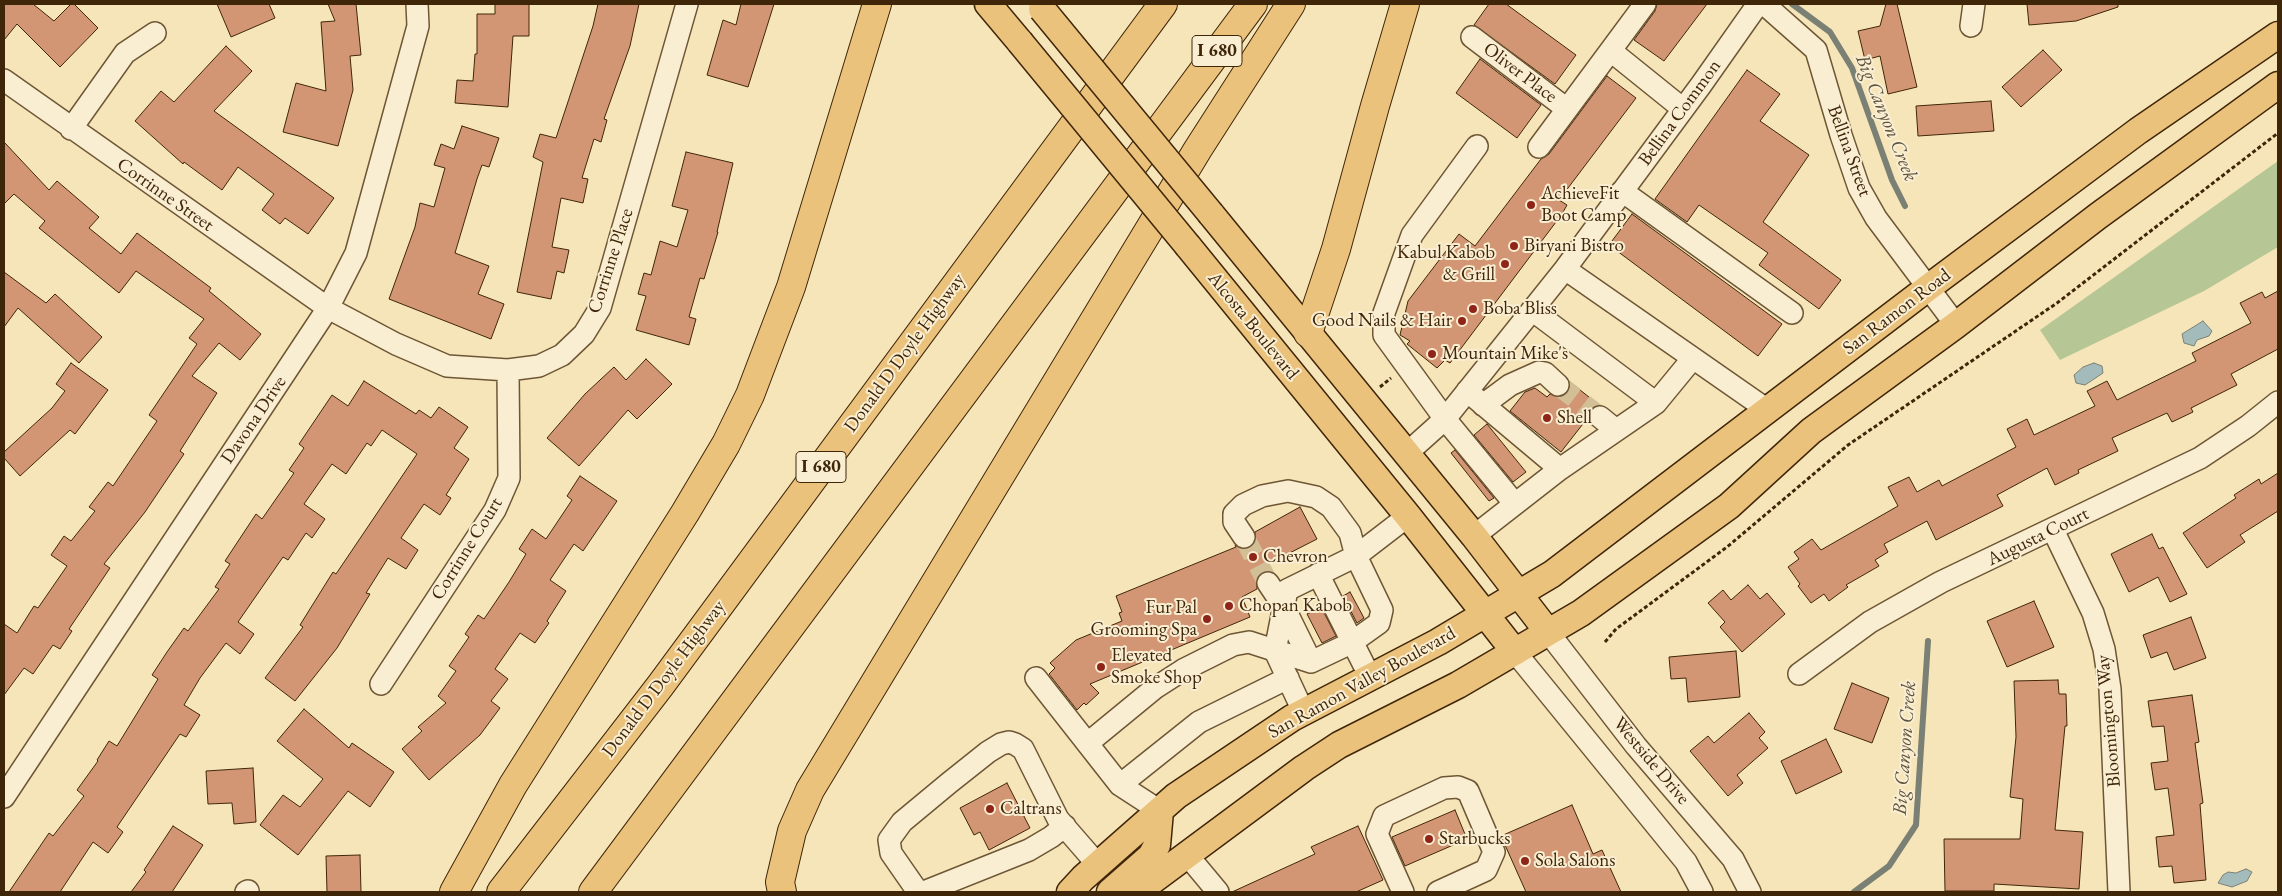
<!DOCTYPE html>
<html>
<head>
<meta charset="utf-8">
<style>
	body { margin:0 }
	#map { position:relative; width:2282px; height:896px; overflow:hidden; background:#f6e5b9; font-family:"EB Garamond",serif }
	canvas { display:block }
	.frame { position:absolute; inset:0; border:5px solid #402609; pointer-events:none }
</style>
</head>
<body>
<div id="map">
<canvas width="2282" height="896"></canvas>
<div class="frame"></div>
</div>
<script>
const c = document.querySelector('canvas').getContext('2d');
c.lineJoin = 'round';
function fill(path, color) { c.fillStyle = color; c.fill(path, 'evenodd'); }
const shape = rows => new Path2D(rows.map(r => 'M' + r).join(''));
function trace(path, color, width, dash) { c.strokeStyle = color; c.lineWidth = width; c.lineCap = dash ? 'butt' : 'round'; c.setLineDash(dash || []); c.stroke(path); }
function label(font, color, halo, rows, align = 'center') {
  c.font = font + ' "EB Garamond",serif'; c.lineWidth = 4; c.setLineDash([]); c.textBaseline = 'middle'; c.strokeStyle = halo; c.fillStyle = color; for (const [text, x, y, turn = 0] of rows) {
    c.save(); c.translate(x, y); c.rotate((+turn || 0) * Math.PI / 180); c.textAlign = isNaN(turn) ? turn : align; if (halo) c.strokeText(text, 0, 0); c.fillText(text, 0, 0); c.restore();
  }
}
fill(shape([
	[2278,161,2278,247,2204,291,2060,360,2040,330]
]), '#b6c694');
const water = shape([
	[2203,321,2212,331,2209,336,2197,340,2194,346,2184,343,2182,334,2203,321],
	[2094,363,2102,366,2103,373,2085,385,2076,383,2074,375,2083,367,2094,363],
	[2246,869,2252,872,2247,881,2232,887,2218,883,2223,875,2228,872,2236,873,2246,869]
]);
fill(water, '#a3bcbb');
trace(water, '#7b8074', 1);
trace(shape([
	[1792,4,1830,32,1852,68,1892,180,1905,206],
	[1854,892,1889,866,1916,825,1928,641]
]), '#7b8074', 6);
const building = shape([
	[4,4,33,4,54,21,71,4,74,4,98,28,60,67,17,24,4,40,4,4],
	[217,4,269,4,275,18,231,37,217,4],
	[328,4,356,4,361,55,350,56,353,90,338,146,283,132,296,83,326,91,321,22,335,21,328,4],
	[495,4,529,4,529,36,513,36,508,107,455,103,457,80,473,81,475,54,477,54,477,14,495,14,495,4],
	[598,4,639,4,630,46,604,119,607,120,601,142,594,139,582,178,588,179,583,203,561,198,552,247,569,250,564,273,557,271,551,299,517,292,543,162,533,157,540,134,556,138,593,26,598,4],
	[741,4,774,4,748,87,707,75,723,20,736,25,741,4],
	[1489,4,1506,4,1576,55,1555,84,1474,25,1489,4],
	[1657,4,1707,4,1664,61,1634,40,1655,11,1657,4],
	[1886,4,1897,4,1917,87,1888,94,1880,56,1865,60,1858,31,1880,26,1886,4],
	[2027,4,2118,4,2118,7,2076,21,2029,25,2027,4],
	[226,46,252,71,214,111,334,198,308,234,285,218,280,224,262,210,274,194,238,167,222,190,184,162,183,164,135,121,161,91,174,102,226,46],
	[2043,50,2062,70,2021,107,2002,87,2043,50],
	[1480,59,1541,105,1517,138,1456,93,1480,59],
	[1747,70,1780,94,1760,121,1809,155,1763,222,1841,280,1819,309,1759,265,1768,253,1699,205,1687,222,1655,199,1747,70],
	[1607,76,1636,98,1559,200,1567,205,1562,214,1450,363,1445,360,1437,368,1407,344,1410,341,1400,335,1408,301,1459,234,1475,246,1541,159,1549,154,1607,76],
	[1991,101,1994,131,1918,136,1916,106,1991,101],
	[462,126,499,138,489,167,482,165,477,179,455,253,489,266,478,294,504,304,491,339,389,299,415,227,420,203,434,207,445,168,434,165,441,144,454,149,462,126],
	[4,142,49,190,57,181,99,217,89,228,121,254,137,233,211,288,209,291,261,334,240,360,219,343,192,376,217,393,180,451,184,454,145,512,104,564,110,568,69,629,72,631,60,649,53,645,33,674,24,668,4,695,4,624,17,633,34,606,38,608,67,566,51,555,64,536,71,541,95,511,89,507,108,482,113,486,157,421,149,415,197,344,189,338,204,319,136,271,119,293,39,228,45,221,14,194,4,204,4,142],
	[686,152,733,163,717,232,718,232,704,279,700,278,689,317,696,319,689,345,636,330,646,296,638,294,644,273,651,275,660,241,677,247,688,210,672,206,686,152],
	[1632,214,1782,324,1758,356,1609,245,1632,214],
	[4,272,46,303,55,294,102,337,79,363,18,308,4,327,4,272],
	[2278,291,2278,349,2231,374,2237,385,2191,408,2193,412,2172,422,2167,413,2112,438,2118,451,2078,470,2079,473,2055,485,2047,468,1997,495,2003,506,1936,540,1927,521,1884,544,1888,552,1875,560,1879,566,1846,585,1848,587,1829,601,1824,594,1811,603,1798,586,1800,584,1788,567,1799,559,1794,552,1812,539,1821,550,1898,506,1888,487,1909,477,1917,492,1939,480,1942,486,2016,447,2007,429,2027,419,2034,435,2095,406,2087,391,2107,381,2117,400,2196,361,2192,353,2251,323,2240,303,2262,292,2265,298,2278,291],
	[646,359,672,384,637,419,628,410,579,466,547,438,585,394,614,367,626,380,646,359],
	[71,363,108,390,75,434,70,430,20,476,4,458,4,452,52,408,65,391,56,384,71,363],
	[364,381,416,414,419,410,431,418,439,407,468,427,454,448,469,459,446,495,451,498,440,515,424,504,401,538,418,550,406,569,388,558,366,593,370,594,337,648,295,701,265,678,303,627,300,625,333,572,336,574,417,454,382,430,371,446,367,443,346,474,332,464,304,504,325,519,312,538,306,533,288,560,283,557,238,622,254,634,240,654,226,643,200,678,184,705,200,715,186,737,180,734,117,827,123,832,108,853,93,842,60,892,9,892,49,833,53,836,84,796,77,790,98,761,97,760,109,741,117,746,158,679,152,675,167,652,184,628,188,631,219,589,215,587,230,564,225,561,256,514,262,519,294,473,289,470,304,448,299,444,332,395,348,406,364,381],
	[1570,382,1599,405,1591,409,1588,416,1588,422,1586,420,1561,452,1510,411,1525,392,1535,388,1547,397,1550,394,1561,397,1567,393,1570,382],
	[1487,424,1526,472,1513,482,1474,435,1487,424],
	[1455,450,1494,498,1489,501,1451,453,1455,450],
	[2278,473,2278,511,2240,535,2245,542,2207,568,2183,533,2236,498,2234,495,2259,479,2261,484,2278,473],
	[580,476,617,501,583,551,574,544,550,580,566,591,547,621,549,623,535,643,520,633,495,669,508,679,491,701,500,708,480,735,429,780,402,749,422,731,418,727,446,703,438,696,456,671,449,666,469,637,465,634,478,615,484,619,509,582,526,554,519,549,532,529,546,539,572,500,567,496,580,476],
	[1300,507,1317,539,1268,564,1272,571,1262,572,1257,577,1257,589,1242,597,1250,617,1090,684,1099,693,1086,705,1084,703,1077,710,1049,674,1055,668,1050,663,1076,640,1122,621,1119,613,1122,612,1116,596,1236,547,1235,545,1244,549,1250,548,1255,542,1255,532,1300,507],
	[2152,534,2159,549,2163,547,2187,594,2170,602,2158,577,2129,592,2111,554,2152,534],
	[1748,585,1760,599,1767,593,1785,614,1742,652,1720,627,1725,622,1708,603,1723,590,1731,600,1748,585],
	[1350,592,1364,618,1357,623,1343,596,1350,592],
	[2034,601,2054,647,2007,667,1987,621,2034,601],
	[1321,607,1336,636,1322,643,1307,614,1321,607],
	[2191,617,2206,658,2174,670,2167,652,2151,658,2143,635,2191,617],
	[1736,651,1740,697,1688,702,1686,678,1671,679,1669,657,1736,651],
	[2058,680,2059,694,2066,694,2067,726,2065,726,2055,830,2083,832,2079,889,1994,884,1994,891,1945,891,1944,839,2020,839,2023,799,2010,797,2016,737,2014,681,2058,680],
	[1852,683,1889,698,1872,743,1834,729,1852,683],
	[2192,695,2199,742,2195,743,2203,803,2200,804,2206,880,2174,883,2172,866,2159,867,2156,837,2174,835,2168,788,2155,790,2151,763,2168,761,2164,726,2152,727,2148,701,2192,695],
	[304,709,349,748,352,743,394,772,370,807,348,791,298,855,260,825,283,795,300,807,323,779,277,741,304,709],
	[1749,713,1765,732,1759,738,1768,748,1737,775,1743,783,1728,796,1690,751,1708,736,1714,743,1749,713],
	[1826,739,1842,772,1796,794,1781,761,1826,739],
	[253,768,256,822,234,824,232,803,208,804,206,771,253,768],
	[1007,783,1030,828,989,850,980,832,974,835,960,808,1007,783],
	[1572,805,1593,854,1602,850,1621,892,1526,892,1501,836,1572,805],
	[1455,810,1467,839,1405,866,1392,837,1455,810],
	[173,826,203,845,172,892,131,892,146,872,144,870,173,826],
	[1358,826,1383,880,1356,892,1232,892,1315,854,1311,847,1358,826],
	[360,855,361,892,327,892,326,856,360,855]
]);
fill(building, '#d39674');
trace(building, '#402609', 1);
trace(shape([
	[1558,385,1600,417],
	[1244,537,1268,583]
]), '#d2bf96', 21, [21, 11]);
const minor = shape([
	[1764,4,1816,50,1841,135,1859,188,1876,218,1956,325],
	[1971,26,1974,4],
	[1472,37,1567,109],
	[1611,51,1683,109],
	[4,80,328,308,396,344,447,366,508,370,539,366,562,355,584,334,600,308,687,4],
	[71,129,125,53,155,33],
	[1477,146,1412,235,1384,313,1384,335,1445,419,1515,504],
	[1539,147,1645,4],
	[1622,191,1792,313],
	[1565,269,1769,411],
	[1532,310,1656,403],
	[1467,391,1560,469],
	[1483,405,1510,385,1539,372,1545,373,1558,385],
	[1600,417,1616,430],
	[1406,454,1445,419,1565,269,1701,85,1758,4],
	[2053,530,2093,613,2104,649,2110,689,2119,892],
	[1474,536,1560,469,1656,403,1693,358],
	[1318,574,1370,677],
	[1268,583,1284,607,1311,662],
	[1548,632,1636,746,1733,859,1750,892],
	[1515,652,1686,862,1702,892],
	[1799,674,1870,622,1941,582,2200,458,2248,426,2278,402],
	[1036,678,1120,785,1160,811],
	[381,684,495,510,509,478,508,370],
	[1303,711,1275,651,1287,590,1356,556,1408,516],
	[1088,743,1155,688,1183,670,1233,645,1249,642,1311,662,1351,643,1379,623,1382,610,1356,556,1350,533,1331,507,1316,497,1288,491,1262,496,1243,505,1234,514,1234,522,1244,537],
	[1120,785,1199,722,1288,678],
	[4,797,328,308,356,253,418,26,417,4],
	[1188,856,1218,892],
	[246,892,248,891],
	[922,892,916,889,891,853,889,840,902,822,949,783,988,752,1001,744,1009,742,1015,744,1023,749,1058,819,1098,865],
	[924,892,1029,850,1051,837,1065,826],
	[1403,892,1377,834,1384,816,1444,788,1458,787,1468,791,1494,852,1486,870,1438,892]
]);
const major = shape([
	[988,4,1020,42],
	[1211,214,1474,536,1548,632],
	[1188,246,1408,516,1515,652],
	[1070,892,1083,878,1176,796,1292,718,1438,642,1552,574,1929,287,2138,131,2278,35],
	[1110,892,1151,856,1157,845,1160,811],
	[1137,892,1304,768,1339,745,1458,685,1581,613,1729,506,1811,431,1956,325,2098,216,2278,85]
]);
const highway = shape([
	[1308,333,1336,249,1375,106,1405,4],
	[454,892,513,785,685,513,726,444,750,395,791,287,877,4],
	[501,892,660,686,1163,4],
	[593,892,1253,4],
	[782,892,780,882,792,831,810,790,1198,149,1291,4]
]);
trace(minor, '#6e5635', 24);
trace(major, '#402609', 29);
trace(highway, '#402609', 30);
trace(shape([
	[1380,387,1391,378],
	[1605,642,1616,629,1727,547,1848,445,2057,303,2278,133]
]), '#402609', 3, [4, 2.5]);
trace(minor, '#f9eed2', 21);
trace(major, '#ebc27c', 26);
trace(highway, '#ebc27c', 28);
const majorBridge = shape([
	[1042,9,1211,214],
	[1020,42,1188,246]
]);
trace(majorBridge, '#402609', 29, []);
trace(majorBridge, '#ebc27c', 26);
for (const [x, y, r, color] of [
	[1531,205,5,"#8f2418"],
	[1514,246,5,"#8f2418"],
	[1505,264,5,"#8f2418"],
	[1473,309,5,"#8f2418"],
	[1462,321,5,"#8f2418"],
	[1432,354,5,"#8f2418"],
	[1547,418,5,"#8f2418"],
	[1253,557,5,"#8f2418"],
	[1229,606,5,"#8f2418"],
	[1207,619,5,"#8f2418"],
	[1101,667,5,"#8f2418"],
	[990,809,5,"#8f2418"],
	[1429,839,5,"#8f2418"],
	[1525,861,5,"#8f2418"]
]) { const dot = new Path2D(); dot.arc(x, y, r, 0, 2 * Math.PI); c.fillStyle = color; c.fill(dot); trace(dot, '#f9eed2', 2); }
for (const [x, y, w] of [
	[1217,51,50],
	[821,467,50]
]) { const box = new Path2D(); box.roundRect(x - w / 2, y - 15.5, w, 31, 4); c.fillStyle = '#f9eed2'; c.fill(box); trace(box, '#402609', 1); }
label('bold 18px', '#402609', null, [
	["I 680",1217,51],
	["I 680",821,467]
]);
label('19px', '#402609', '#f9eed2', [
	["Oliver Place",1520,73,37],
	["Bellina Common",1680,113,-54],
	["Bellina Street",1849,151,70],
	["Corrinne Street",165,195,35],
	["Corrinne Place",611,261,-72],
	["San Ramon Road",1897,312,-37],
	["Alcosta Boulevard",1253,326,51],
	["Donald D Doyle Highway",905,353,-54],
	["Davona Drive",254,420,-56],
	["Augusta Court",2038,537,-26],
	["Corrinne Court",467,549,-58],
	["Donald D Doyle Highway",664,679,-53],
	["San Ramon Valley Boulevard",1362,683,-29],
	["Bloomington Way",2109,721,-95],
	["Westside Drive",1651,761,50]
]);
label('19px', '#402609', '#f9eed2', [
	["AchieveFit",1541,194],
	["Boot Camp",1541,216],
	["Biryani Bistro",1524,246],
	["Kabul Kabob",1495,253,"right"],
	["& Grill",1495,275,"right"],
	["Boba Bliss",1483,309],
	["Good Nails & Hair",1452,321,"right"],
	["Mountain Mike's",1442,354],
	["Shell",1557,418],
	["Chevron",1263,557],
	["Chopan Kabob",1239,606],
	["Fur Pal",1197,608,"right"],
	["Grooming Spa",1197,630,"right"],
	["Elevated",1111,656],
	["Smoke Shop",1111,678],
	["Caltrans",1000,809],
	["Starbucks",1439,839],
	["Sola Salons",1535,861]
], 'left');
label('italic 20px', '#5e533e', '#f9eed2', [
	["Big Canyon Creek",1886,118,68],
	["Big Canyon Creek",1905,748,-86]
]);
</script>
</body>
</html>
